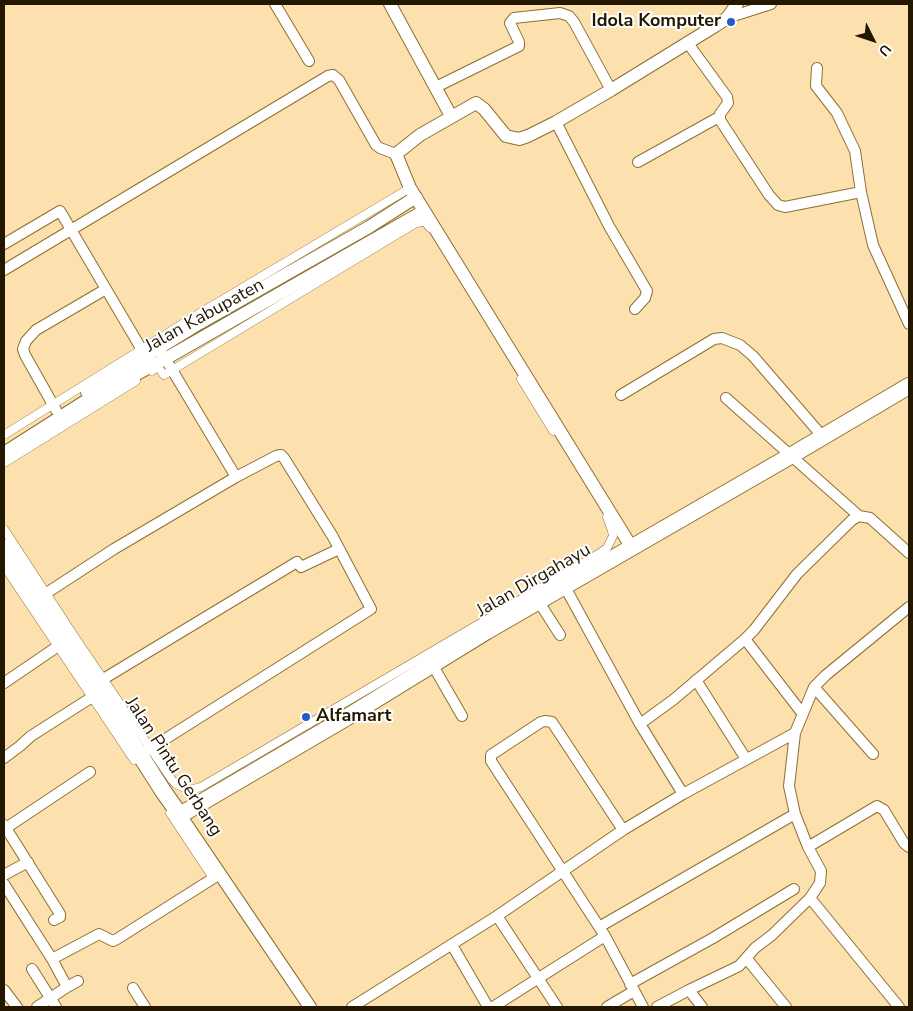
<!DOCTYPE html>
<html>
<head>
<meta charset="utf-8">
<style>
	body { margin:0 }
	#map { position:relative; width:913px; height:1011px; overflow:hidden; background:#fce1ae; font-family:"Nunito Sans",sans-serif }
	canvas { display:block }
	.frame { position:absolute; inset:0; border:5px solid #241700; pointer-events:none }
	.north { position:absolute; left:848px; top:15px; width:50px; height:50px; -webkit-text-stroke:4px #fff; paint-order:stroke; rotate:131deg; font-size:14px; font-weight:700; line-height:20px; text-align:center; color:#241700 }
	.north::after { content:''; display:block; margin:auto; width:18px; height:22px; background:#241700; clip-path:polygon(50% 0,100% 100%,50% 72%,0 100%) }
</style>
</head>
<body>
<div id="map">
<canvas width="913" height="1011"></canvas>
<div class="frame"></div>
<div class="north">U</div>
</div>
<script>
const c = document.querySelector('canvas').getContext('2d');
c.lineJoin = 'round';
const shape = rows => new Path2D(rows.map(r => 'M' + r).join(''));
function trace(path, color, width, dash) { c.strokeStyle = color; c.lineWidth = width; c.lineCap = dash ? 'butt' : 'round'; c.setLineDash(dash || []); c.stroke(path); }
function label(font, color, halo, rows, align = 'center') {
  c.font = font + ' "Nunito Sans",sans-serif'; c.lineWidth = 4; c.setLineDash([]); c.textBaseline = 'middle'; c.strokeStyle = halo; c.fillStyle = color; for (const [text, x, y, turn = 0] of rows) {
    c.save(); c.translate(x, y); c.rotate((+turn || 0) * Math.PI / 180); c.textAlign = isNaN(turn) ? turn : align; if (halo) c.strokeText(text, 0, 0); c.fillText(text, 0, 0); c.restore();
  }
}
const pedestrian = shape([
	[152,371,158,367,164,375,416,223,425,222,430,228],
	[521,379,553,431],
	[4,435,195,316,410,188],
	[4,463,136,381],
	[4,529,76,639,172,780,176,784,189,790,201,787,600,553,607,548,613,536,612,531,607,517],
	[4,566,134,760],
	[170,813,213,878]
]);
const minor = shape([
	[275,4,309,61],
	[727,18,771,4],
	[687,42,727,97,728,103,720,114,720,120,769,195,778,205,785,207,861,192],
	[817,68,816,86,837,113,855,151,861,192,873,245,909,324],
	[436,87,519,46,519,42,510,23,514,18,560,13,569,16,574,22,611,90],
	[556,122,609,226,647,291,645,298,635,309],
	[638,162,719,117],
	[4,244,60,211,142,350,147,363],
	[4,270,328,76,333,75,339,80,376,145,380,148,396,154],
	[162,353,236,477],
	[621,395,714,339,722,338,740,345,753,356,823,437],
	[726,398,859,516],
	[56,410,25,355,23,349,26,341,36,330,106,289],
	[565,587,640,724,683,794],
	[39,598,114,549,236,477,276,456,281,455,284,458,333,537,371,609,140,755],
	[539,602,560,635],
	[745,639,802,713],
	[432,664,462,716],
	[696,680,746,759],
	[4,683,67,640],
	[95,684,297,562,301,567,339,549],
	[814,687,873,754],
	[640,724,673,700,745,639,754,630,797,574,852,520,859,516,870,518,909,553],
	[4,758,20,746,31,736,100,692],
	[4,825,60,914,60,917,54,920],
	[6,828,90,772],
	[623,830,552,722,545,721,541,722,491,755,491,761,605,936,643,1007],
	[808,847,877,806,884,810,904,843,909,847],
	[4,875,28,862],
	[4,884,52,959,67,987,37,1007],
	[810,898,899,1007],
	[497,916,557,1007],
	[599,927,795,814,789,786,795,733,814,687,826,675,909,607],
	[452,945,488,1007],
	[52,959,99,934,113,941,117,939,220,874],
	[747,959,786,1007],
	[32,969,56,1007],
	[630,984,713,938,794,889],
	[67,987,78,981],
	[133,988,145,1007],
	[4,990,17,1007],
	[689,990,702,1007],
	[352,1007,497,916,623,830,683,794,795,733],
	[493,1007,605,936],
	[607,1007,634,991],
	[657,1007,689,990,739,966,755,948,772,935,810,898,820,883,821,871,808,847,795,814]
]);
const tertiary = shape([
	[390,4,451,116],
	[87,392,200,323,369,227,416,197],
	[4,453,84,402,165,359,424,211],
	[632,548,410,188,396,154,420,135,476,103,484,109,506,136,519,139,528,136,556,122,611,90,715,26,727,18,737,4],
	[180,815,310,1007]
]);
const primary = shape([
	[4,547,67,640,163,791,180,815,344,719,487,631,792,455,909,386]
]);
trace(pedestrian, '#8e6f30', 9);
trace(minor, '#8e6f30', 12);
trace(tertiary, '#8e6f30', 14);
trace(primary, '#8e6f30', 18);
trace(pedestrian, '#fff', 8);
trace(minor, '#fff', 10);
trace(tertiary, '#fff', 12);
trace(primary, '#fff', 16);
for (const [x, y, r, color] of [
	[731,22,5,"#255bc8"],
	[306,717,5,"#255bc8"]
]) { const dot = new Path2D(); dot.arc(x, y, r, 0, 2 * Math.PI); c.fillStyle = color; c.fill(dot); trace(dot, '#fff', 2); }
label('bold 18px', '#241700', '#fff', [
	["Idola Komputer",721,22],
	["Alfamart",316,717,"left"]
], 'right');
label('18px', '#241700', '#fff', [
	["Jalan Kabupaten",205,316,-29],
	["Jalan Dirgahayu",534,581,-30],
	["Jalan Pintu Gerbang",173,767,57]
]);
</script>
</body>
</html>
